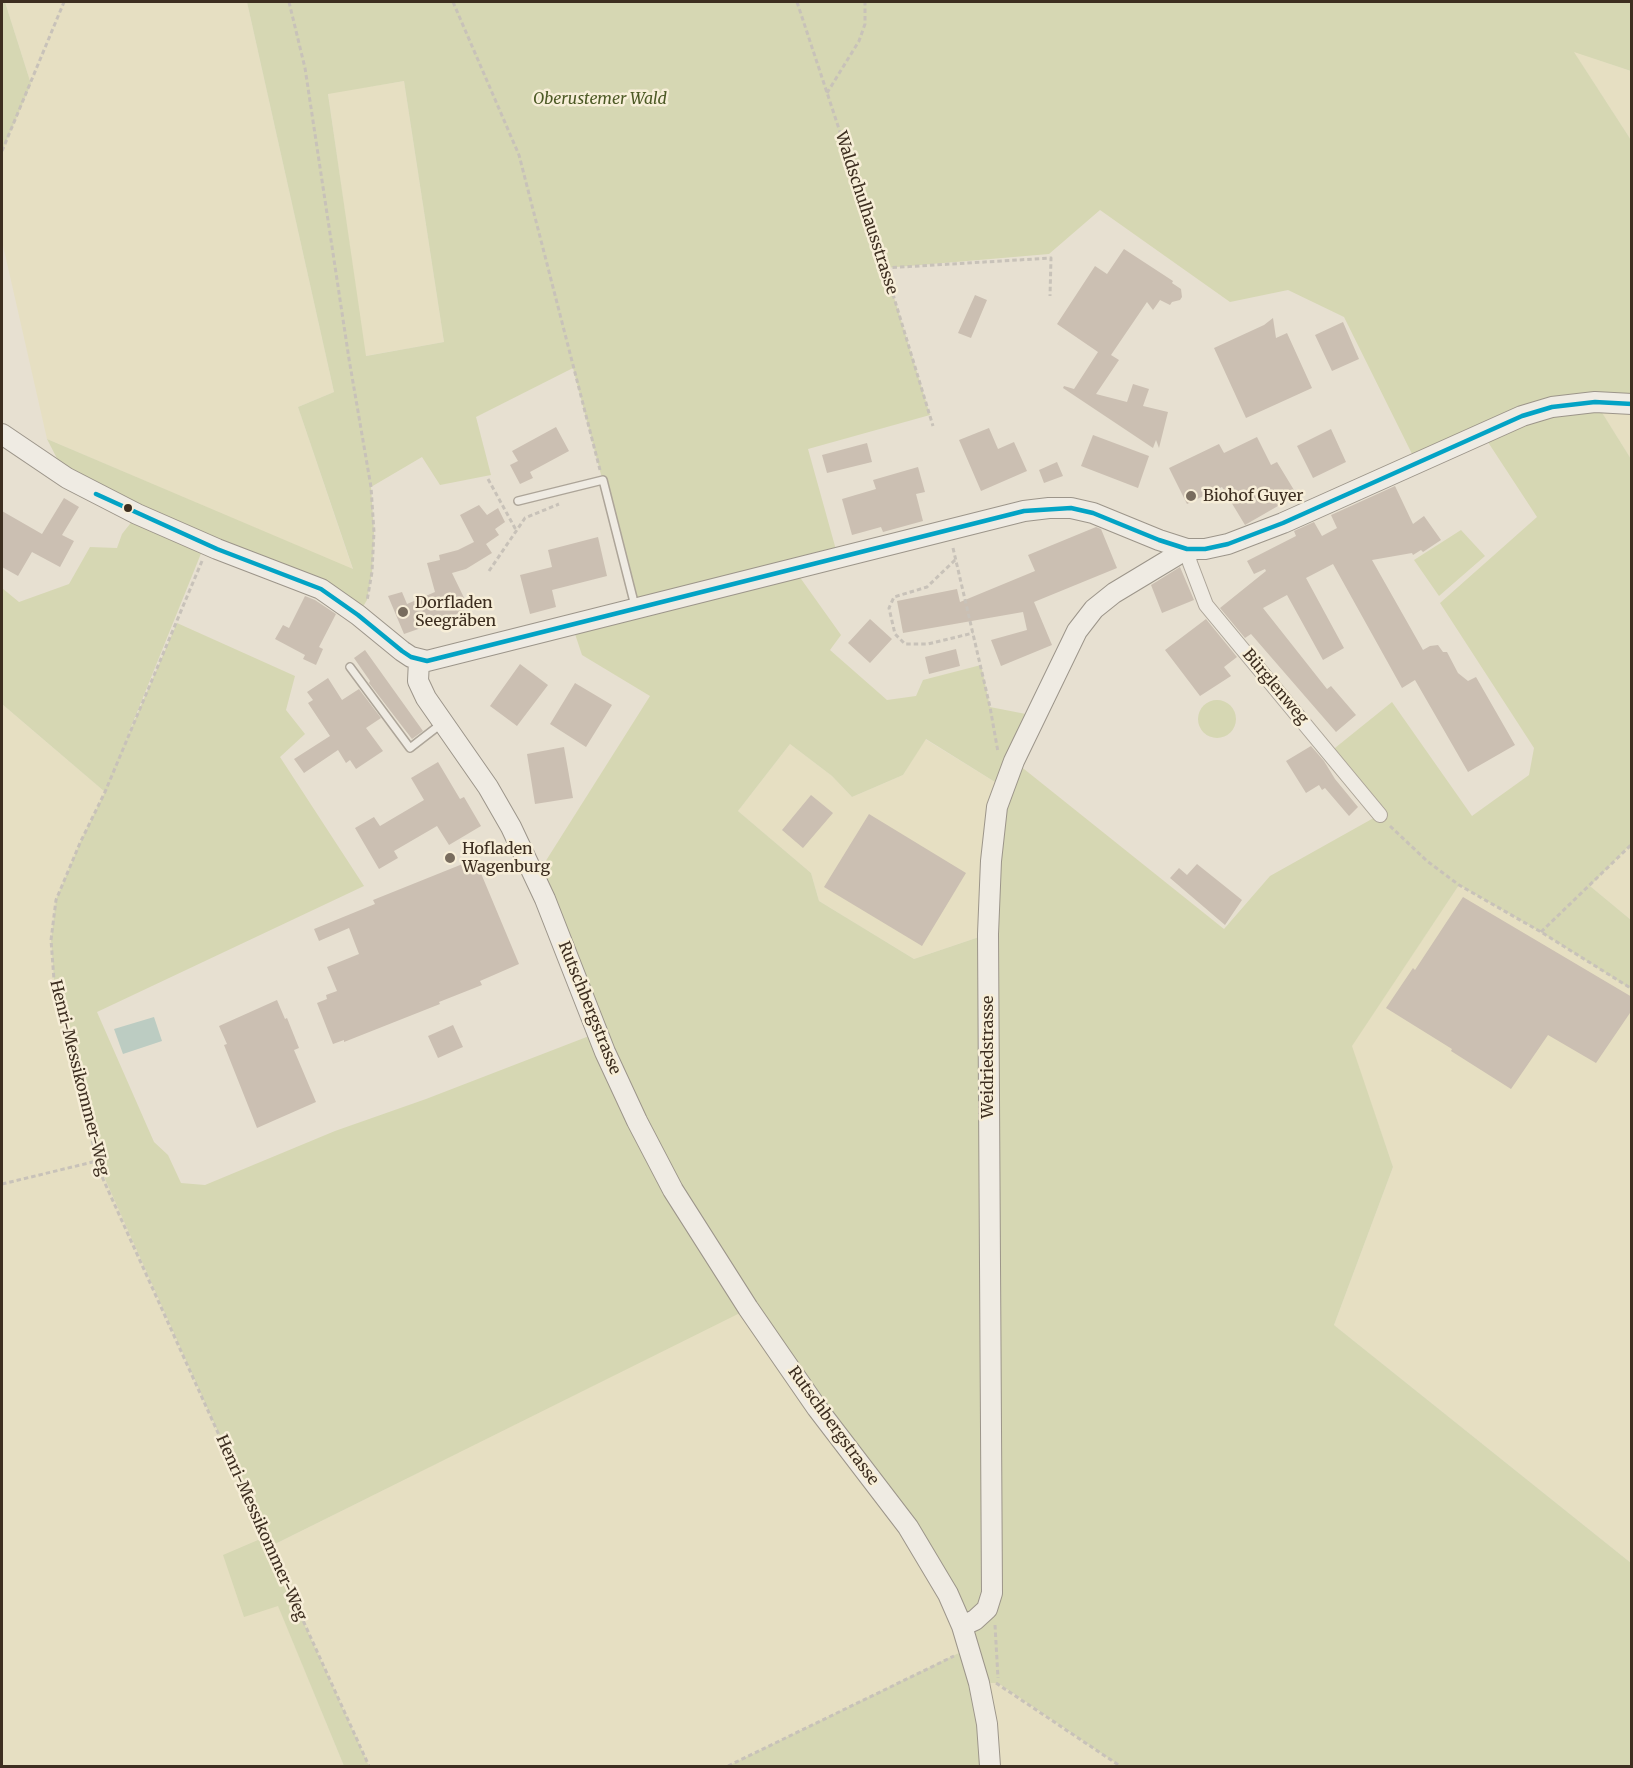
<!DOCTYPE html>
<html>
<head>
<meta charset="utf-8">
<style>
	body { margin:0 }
	#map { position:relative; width:1633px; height:1768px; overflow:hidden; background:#e7e0d1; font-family:Merriweather,serif }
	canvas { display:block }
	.frame { position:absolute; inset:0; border:3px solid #3d2e20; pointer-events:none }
</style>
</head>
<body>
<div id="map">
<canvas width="1633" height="1768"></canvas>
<div class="frame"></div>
</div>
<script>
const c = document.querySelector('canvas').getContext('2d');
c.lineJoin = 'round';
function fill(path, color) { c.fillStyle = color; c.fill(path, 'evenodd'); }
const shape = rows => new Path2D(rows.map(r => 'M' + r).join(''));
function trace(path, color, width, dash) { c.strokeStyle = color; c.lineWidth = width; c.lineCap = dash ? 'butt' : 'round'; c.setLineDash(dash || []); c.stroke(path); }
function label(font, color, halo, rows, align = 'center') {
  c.font = font + ' Merriweather,serif'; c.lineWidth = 5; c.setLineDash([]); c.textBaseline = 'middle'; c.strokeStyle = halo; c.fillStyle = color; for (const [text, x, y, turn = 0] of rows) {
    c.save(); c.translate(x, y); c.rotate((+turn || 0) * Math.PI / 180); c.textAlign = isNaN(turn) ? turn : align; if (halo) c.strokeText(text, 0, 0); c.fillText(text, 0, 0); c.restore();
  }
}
fill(shape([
	[5,2,247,2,334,392,298,407,353,570,47,439,2,241,2,151,31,84],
	[1573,51,1631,71,1631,140],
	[404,81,444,342,365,356,328,93],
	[1595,402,1631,404,1631,459],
	[2,704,105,792,80,843,56,900,51,940,54,980,97,1161,265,1538,244,1616,278,1605,344,1766,2,1766],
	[925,739,1003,787,988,934,914,959,819,901,811,873,738,811,790,744,832,776,852,797,903,775],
	[1631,844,1631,920,1590,886],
	[1459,885,1541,932,1631,989,1631,1563,1334,1325,1393,1167,1351,1046],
	[748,1308,908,1527,969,1648,728,1766,369,1766,269,1547],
	[979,1683,998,1683,1120,1766,990,1766]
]), '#e6dfc2');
fill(shape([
	[2,2,5,2,31,84,2,151],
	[247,2,1631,2,1631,71,1574,52,1631,140,1631,404,1596,403,1631,459,1631,844,1590,886,1631,920,1631,989,1541,932,1459,885,1352,1046,1393,1167,1334,1325,1631,1563,1631,1766,1120,1766,998,1683,980,1683,990,1766,728,1766,969,1648,948,1594,748,1309,269,1547,369,1766,344,1766,278,1606,244,1617,223,1555,265,1537,97,1161,54,980,51,940,56,900,80,843,105,792,2,704,2,588,19,602,69,584,90,547,117,548,122,534,137,515,67,478,47,439,353,569,298,407,334,392],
	[404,81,444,342,366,356,328,94],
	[1100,210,1230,302,1288,290,1344,317,1416,462,1482,433,1537,517,1440,603,1534,748,1529,775,1472,816,1392,702,1330,752,1379,815,1270,876,1224,929,1014,761,1036,716,990,707,981,665,923,680,916,696,887,700,830,650,841,635,794,569,838,557,808,449,930,415,885,268,1049,254],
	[573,368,636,608,572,625,582,655,650,696,535,878,597,1033,426,1099,335,1131,205,1185,181,1183,168,1155,154,1142,97,1012,364,886,280,757,305,734,286,710,295,676,177,623,123,747,202,551,321,589,358,615,367,600,372,572,374,532,371,487,422,457,440,485,491,475,476,417],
	[926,739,1003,787,988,934,914,959,819,901,811,873,738,811,790,744,832,776,852,797,903,775],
	[1461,530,1485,556,1439,596,1414,560],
	'1198 719a19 19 0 1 1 38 0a19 19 0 1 1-38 0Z'
]), '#d6d7b3');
fill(shape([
	[154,1017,162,1041,123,1054,114,1029]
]), '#bcccc2');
fill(shape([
	[1124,249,1173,281,1172,283,1181,289,1182,297,1180,300,1172,302,1170,305,1160,300,1153,310,1147,302,1111,355,1119,360,1096,394,1127,402,1133,384,1149,389,1143,406,1168,412,1159,448,1156,440,1153,448,1063,388,1064,386,1074,389,1098,352,1057,324,1095,266,1107,274],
	[975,295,987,300,971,338,958,333],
	[1273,318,1276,338,1287,333,1312,388,1246,418,1214,348,1264,325],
	[1343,322,1359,359,1332,371,1315,335],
	[556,427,569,451,530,472,533,478,520,484,510,465,518,461,512,451],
	[989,428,998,449,1014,442,1027,471,981,491,959,440],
	[1331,429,1346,462,1313,478,1297,446],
	[1093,435,1149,456,1138,488,1081,466],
	[1257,437,1271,465,1277,462,1297,495,1245,525,1222,487,1187,504,1169,468,1219,444,1224,453],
	[867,443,872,462,827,473,822,455],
	[1057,462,1063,476,1044,483,1039,470],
	[918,467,925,492,916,494,923,521,883,532,881,527,852,535,842,499,876,489,873,480],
	[1395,486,1413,524,1424,516,1441,540,1423,552,1421,550,1413,555,1412,553,1372,560,1423,650,1430,646,1438,645,1443,652,1447,652,1458,673,1468,681,1476,677,1515,745,1468,772,1415,680,1402,688,1333,564,1306,578,1344,648,1323,660,1287,595,1263,608,1327,689,1331,686,1356,715,1336,732,1251,634,1245,638,1220,608,1266,571,1265,569,1254,574,1247,561,1296,536,1294,531,1314,522,1322,536,1337,528,1331,515],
	[64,498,79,507,62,535,74,541,60,567,32,552,18,576,2,567,2,511,42,534],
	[479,505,487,515,498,508,505,522,495,529,499,535,486,544,492,553,466,569,452,573,469,608,444,620,404,634,388,596,402,592,407,604,435,592,427,563,440,560,439,555,458,550,474,542,460,515],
	[1096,527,1101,529,1117,568,1034,602,1052,645,1001,666,991,640,1027,630,1023,612,903,633,897,601,957,589,960,602,1035,571,1028,555],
	[598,537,607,576,552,590,556,607,530,614,520,575,552,567,548,550],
	[1180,567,1194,600,1162,613,1151,585],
	[305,596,315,600,336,614,319,647,323,649,316,665,303,659,305,655,275,639,283,625,289,628],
	[870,619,892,639,870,663,848,643],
	[1206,619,1237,657,1224,667,1231,676,1200,696,1165,650],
	[956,649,960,666,929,674,925,657],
	[365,650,423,731,412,739,369,683,370,681,354,658],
	[520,664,548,685,517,726,490,706],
	[328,678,342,700,359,689,381,718,366,728,383,751,356,769,350,760,346,763,338,750,304,773,294,759,330,736,308,703,313,700,307,692],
	[575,683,612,705,586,747,550,724],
	[1311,746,1324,761,1335,779,1358,807,1349,816,1325,788,1322,790,1319,785,1306,793,1286,761],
	[564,747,573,798,535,804,527,754],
	[438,762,460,799,464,797,481,826,449,845,437,826,394,851,398,858,379,869,355,828,374,817,380,826,424,800,411,778],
	[811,795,833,813,803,848,782,830],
	[869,814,966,873,922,946,824,887],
	[475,859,519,964,480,981,482,985,439,1002,440,1004,344,1042,344,1040,333,1044,317,1003,327,999,326,995,337,991,327,967,359,954,349,928,319,941,314,929,375,904,373,900],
	[1197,864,1242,900,1225,925,1170,878,1179,868,1187,875],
	[1463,897,1632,997,1632,1010,1596,1063,1548,1035,1511,1089,1451,1051,1452,1049,1386,1008,1413,968,1415,970],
	[277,1000,285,1019,287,1018,299,1048,294,1050,316,1102,257,1128,224,1045,227,1044,219,1026],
	[453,1025,463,1047,438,1058,428,1036]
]), '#cbbfb2');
const lane = shape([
	[518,501,603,480,635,606],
	[350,667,410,748,441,724]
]);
const street = shape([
	[1187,549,1190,563,1206,605,1380,815]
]);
const secondary = shape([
	[2,434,67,478,137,514,217,549,321,589,358,615,402,651,411,657,427,661,1024,511,1049,508,1071,508,1093,513,1159,540,1187,549,1205,549,1228,544,1283,523,1522,416,1552,407,1595,402,1632,404],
	[419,660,418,681,426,698,488,787,511,827,545,899,605,1052,637,1121,673,1190,748,1308,817,1408,908,1527,948,1594,962,1626,979,1683,987,1724,990,1766],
	[962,1626,975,1620,987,1609,992,1593,988,934,991,861,997,807,1014,761,1077,631,1094,609,1114,593,1187,549]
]);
trace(lane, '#ada599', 10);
trace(street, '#ada599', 16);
trace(secondary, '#9c958a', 22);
trace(shape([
	[289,2,305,68,349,359,371,487,374,532,372,572,367,601],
	[453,2,519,155,600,470],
	[797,2,885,268,933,426],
	[827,93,859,41,865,24,865,2],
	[2,151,64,2],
	[885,268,1051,258,1050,296],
	[488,479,516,530],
	[953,548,990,707,998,752],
	[955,560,927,587,894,597,889,608,895,634,905,644,928,644,973,633],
	[202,561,105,792,80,843,56,900,51,940,54,980,97,1161,103,1179,369,1766],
	[489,571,525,518,559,504],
	[1390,826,1427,861,1459,885,1541,932,1632,989],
	[1541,932,1632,844],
	[2,1184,97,1161],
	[995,1625,998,1678],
	[996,1683,1120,1766],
	[728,1766,954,1656]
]), '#c8c2b9', 3, [4.5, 3]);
trace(lane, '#efebe3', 7);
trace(street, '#efebe3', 14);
trace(secondary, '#efebe3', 20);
trace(shape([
	[96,494,217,549,321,589,358,615,402,651,411,657,427,661,1024,511,1071,508,1093,513,1159,540,1187,549,1205,549,1228,544,1283,523,1522,416,1552,407,1595,402,1632,404]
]), '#03a3c5', 4.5);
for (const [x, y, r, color] of [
	[1191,496,6,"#786c5e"],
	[128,508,5,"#3d2e20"],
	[403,612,6,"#786c5e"],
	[450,858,6,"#786c5e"]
]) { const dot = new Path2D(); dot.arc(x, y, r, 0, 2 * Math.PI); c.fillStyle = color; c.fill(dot); trace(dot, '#f7eed8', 2); }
label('italic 16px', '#4d5a26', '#f7eed8', [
	["Oberustemer Wald",600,99]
]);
label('16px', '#3d2e20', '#f7eed8', [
	["Waldschulhausstrasse",866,213,72],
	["Bürglenweg",1275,687,50],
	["Rutschbergstrasse",589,1008,68],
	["Weidriedstrasse",988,1057,-90],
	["Henri-Messikommer-Weg",79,1078,76],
	["Rutschbergstrasse",833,1426,54],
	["Henri-Messikommer-Weg",261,1528,66]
]);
label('16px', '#3d2e20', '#f7eed8', [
	["Biohof Guyer",1203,496],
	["Dorfladen",415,603],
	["Seegräben",415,621],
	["Hofladen",462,849],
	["Wagenburg",462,867]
], 'left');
</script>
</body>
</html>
